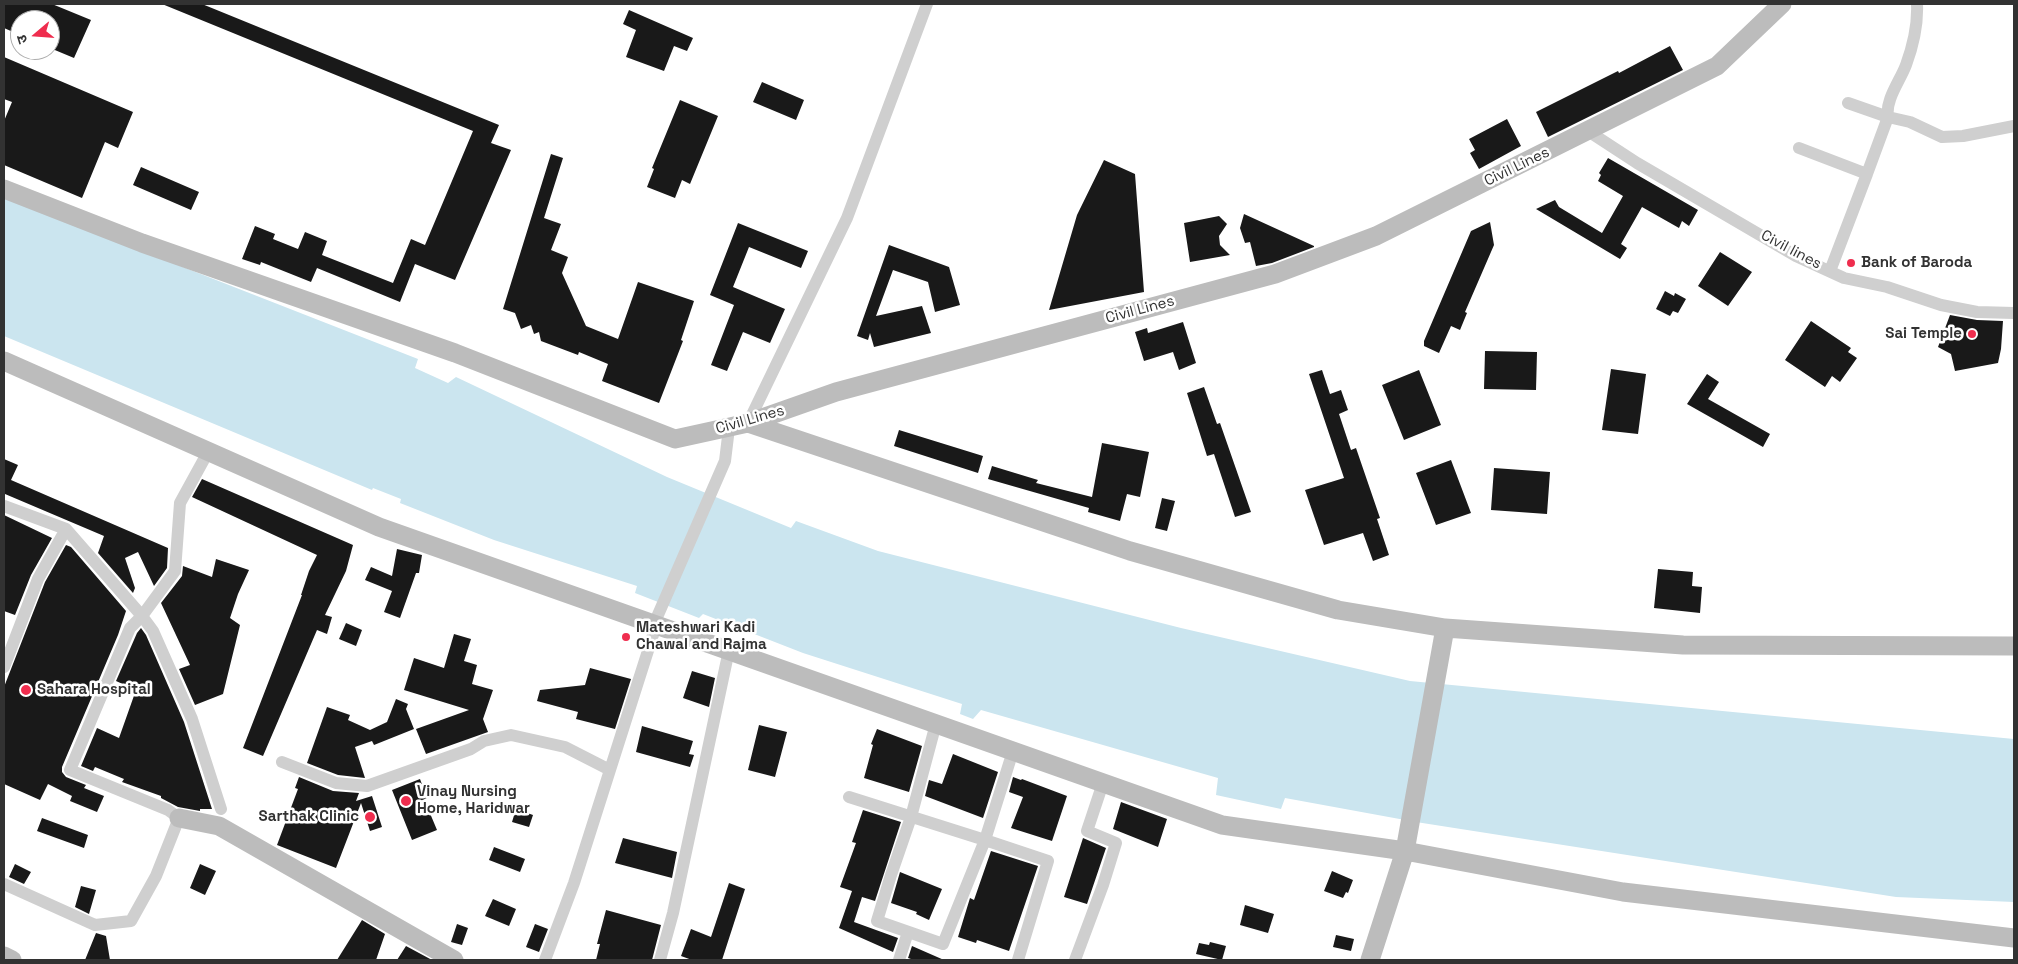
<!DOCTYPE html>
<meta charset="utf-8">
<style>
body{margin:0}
#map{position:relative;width:2018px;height:964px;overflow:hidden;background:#fff;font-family:"Space Grotesk","Noto Sans Devanagari",sans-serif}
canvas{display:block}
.frame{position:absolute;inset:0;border:5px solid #323232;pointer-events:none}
.north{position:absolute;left:10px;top:10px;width:50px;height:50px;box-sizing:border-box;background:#fff;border:1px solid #adadad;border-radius:50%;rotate:252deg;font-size:14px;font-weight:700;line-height:20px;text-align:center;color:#323232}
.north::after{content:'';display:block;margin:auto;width:18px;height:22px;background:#ef2d4e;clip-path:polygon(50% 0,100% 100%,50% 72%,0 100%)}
</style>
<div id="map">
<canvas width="2018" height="964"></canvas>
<div class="frame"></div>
<div class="north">उ</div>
</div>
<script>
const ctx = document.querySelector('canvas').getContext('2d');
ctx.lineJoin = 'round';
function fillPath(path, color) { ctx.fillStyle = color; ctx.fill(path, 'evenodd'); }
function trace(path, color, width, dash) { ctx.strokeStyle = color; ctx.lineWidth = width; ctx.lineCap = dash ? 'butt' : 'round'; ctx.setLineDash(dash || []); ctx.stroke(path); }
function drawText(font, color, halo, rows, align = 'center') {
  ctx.font = font + ' "Space Grotesk",sans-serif'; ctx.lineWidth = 5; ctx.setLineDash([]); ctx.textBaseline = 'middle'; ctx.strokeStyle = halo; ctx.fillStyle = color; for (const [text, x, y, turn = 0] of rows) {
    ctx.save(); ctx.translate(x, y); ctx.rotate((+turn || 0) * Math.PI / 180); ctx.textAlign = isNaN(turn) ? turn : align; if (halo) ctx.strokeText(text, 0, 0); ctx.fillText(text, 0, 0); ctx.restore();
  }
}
const water = new Path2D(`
 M 4,197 L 418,359 L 415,368 L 448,383 L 456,377 L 667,477 L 791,528 L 796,521 L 878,551 L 1181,628 L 1410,681 L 2014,739 L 2014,902 L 1896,897 L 1416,822 L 1285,798 L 1281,809 L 1216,795 L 1218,778 L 981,710 L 973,719 L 960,714 L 962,704 L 803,653 L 703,614 L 699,618 L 635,593 L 637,586 L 494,540 L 400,503 L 401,499 L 373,488 L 372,490 L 4,336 Z`);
const building = new Path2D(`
 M 4,4 L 52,4 L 91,20 L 74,58 L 50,48 L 50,20 L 20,20 L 20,35 L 4,28 Z
 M 162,4 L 202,4 L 499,125 L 491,143 L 511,150 L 455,280 L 415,264 L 400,302 L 317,268 L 311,282 L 261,262 L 260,265 L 242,259 L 255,226 L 275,234 L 273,239 L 298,249 L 305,232 L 327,241 L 322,255 L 393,283 L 411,239 L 425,245 L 473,131 Z
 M 629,10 L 693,38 L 687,51 L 674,46 L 664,71 L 626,57 L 636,30 L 623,24 Z
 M 1670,46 L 1683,70 L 1548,137 L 1536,112 L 1618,71 L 1619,73 Z
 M 4,57 L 133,112 L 118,148 L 105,142 L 82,198 L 4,165 L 4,121 L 12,102 L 4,99 Z
 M 762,82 L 804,100 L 796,120 L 753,102 Z
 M 680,100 L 718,116 L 690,184 L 682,180 L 675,198 L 647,187 L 654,169 L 652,168 Z
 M 1507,119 L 1521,146 L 1479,169 L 1470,153 L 1475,150 L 1469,139 Z
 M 551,154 L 563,158 L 544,218 L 561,224 L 551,250 L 568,257 L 562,273 L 586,326 L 618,339 L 638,282 L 694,301 L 681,340 L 683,341 L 659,403 L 602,381 L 608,364 L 579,352 L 578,355 L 541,341 L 539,332 L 534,334 L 531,325 L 521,329 L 515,313 L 503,309 Z
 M 1608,158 L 1698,210 L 1689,226 L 1682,221 L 1679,228 L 1642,207 L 1621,244 L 1627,248 L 1620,259 L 1536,209 L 1555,200 L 1559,207 L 1602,233 L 1623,196 L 1598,181 L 1601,175 L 1599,173 Z
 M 1104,160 L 1135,174 L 1144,292 L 1049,310 L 1077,215 Z
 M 141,167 L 199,192 L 191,210 L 133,185 Z
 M 1244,214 L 1314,246 L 1314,247 L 1272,263 L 1256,266 L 1250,242 L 1245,243 L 1240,228 Z
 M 1219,216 L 1227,224 L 1219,236 L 1220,245 L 1230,255 L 1190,262 L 1184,223 Z
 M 1490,222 L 1494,245 L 1465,312 L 1467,313 L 1460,330 L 1451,326 L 1439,353 L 1424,346 L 1424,341 L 1471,231 Z
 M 738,223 L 808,251 L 801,268 L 749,247 L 733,287 L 785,309 L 770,343 L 743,332 L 727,371 L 711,365 L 734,305 L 710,295 Z
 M 889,245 L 949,267 L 960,305 L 935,312 L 928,282 L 893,270 L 876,316 L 922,306 L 931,333 L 874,347 L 870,333 L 868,340 L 857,336 Z
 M 1720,252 L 1752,272 L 1728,306 L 1698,286 Z
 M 1665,291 L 1674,296 L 1675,293 L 1686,299 L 1678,313 L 1673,311 L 1670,316 L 1656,309 Z
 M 1950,315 L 1977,320 L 2003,321 L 2001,349 L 1998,363 L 1955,371 L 1951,354 L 1938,347 Z
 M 1811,321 L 1851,348 L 1848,352 L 1857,358 L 1840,382 L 1832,376 L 1825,387 L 1785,360 Z
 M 1183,322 L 1196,363 L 1179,370 L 1173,352 L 1144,361 L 1135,332 L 1147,328 L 1148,333 Z
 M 1485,351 L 1537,352 L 1536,390 L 1484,389 Z
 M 1611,369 L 1646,374 L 1638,434 L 1602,430 Z
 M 1322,370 L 1330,394 L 1341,390 L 1348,410 L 1339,414 L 1351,450 L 1356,448 L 1380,518 L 1377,519 L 1389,555 L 1373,561 L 1363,533 L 1324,545 L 1305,490 L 1344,478 L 1309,374 Z
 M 1419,370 L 1441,425 L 1404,440 L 1382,385 Z
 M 1707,374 L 1719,382 L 1708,399 L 1770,434 L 1763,447 L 1687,404 Z
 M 1204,387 L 1217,424 L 1220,423 L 1251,512 L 1235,517 L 1214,454 L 1207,456 L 1187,393 Z
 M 899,430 L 983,456 L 978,473 L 894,446 Z
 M 1102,443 L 1149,452 L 1140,497 L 1127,494 L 1120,521 L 1088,512 L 1089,508 L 988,479 L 992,466 L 1038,480 L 1036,483 L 1092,497 Z
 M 4,459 L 18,465 L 11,480 L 168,548 L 167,568 L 154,586 L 138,552 L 125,558 L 135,588 L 133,593 L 98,553 L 104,536 L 5,494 L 4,498 Z
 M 1451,460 L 1471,513 L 1436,525 L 1416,473 Z
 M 1494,468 L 1550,472 L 1547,514 L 1491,510 Z
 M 202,479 L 353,545 L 346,571 L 325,615 L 332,617 L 327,634 L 317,630 L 263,756 L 243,748 L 302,595 L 301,595 L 309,571 L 317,555 L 192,497 Z
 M 1162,498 L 1175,501 L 1167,531 L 1155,528 Z
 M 4,515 L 52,538 L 31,575 L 15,615 L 4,611 Z
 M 66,545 L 71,547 L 126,611 L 118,635 L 62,767 L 62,772 L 66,777 L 86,785 L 84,788 L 104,796 L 97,812 L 70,801 L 72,796 L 48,784 L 40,800 L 4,784 L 4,687 L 45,582 Z
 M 397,549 L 422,555 L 419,573 L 416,573 L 400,618 L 384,612 L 392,591 L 365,580 L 371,567 L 392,576 Z
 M 216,559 L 249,570 L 238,594 L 230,618 L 240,625 L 223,694 L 195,705 L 179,669 L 190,665 L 161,603 L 182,576 L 183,566 L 212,577 Z
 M 1658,569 L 1693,572 L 1692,586 L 1702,587 L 1700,613 L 1654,608 Z
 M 346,623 L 362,630 L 356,646 L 339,639 Z
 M 141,628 L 146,635 L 184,722 L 212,809 L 200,809 L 200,811 L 178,807 L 161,798 L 161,796 L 122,782 L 124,779 L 95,767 L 93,771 L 81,766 L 97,728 L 119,738 L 136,690 L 116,681 L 137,633 Z
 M 454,634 L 471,639 L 464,661 L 477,665 L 472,684 L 493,690 L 483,719 L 488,732 L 426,754 L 416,729 L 469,710 L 404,690 L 414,658 L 444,668 Z
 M 590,668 L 631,679 L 615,729 L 576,719 L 578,712 L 537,701 L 540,690 L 585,685 Z
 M 692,671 L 715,678 L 709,707 L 683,698 Z
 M 396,699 L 408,704 L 406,709 L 414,729 L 374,745 L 372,741 L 355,747 L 365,778 L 338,775 L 307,763 L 327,707 L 350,715 L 348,720 L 370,730 L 387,722 Z
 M 759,725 L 787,732 L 775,777 L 748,770 Z
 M 642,726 L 693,741 L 689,754 L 694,755 L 690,767 L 636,752 Z
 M 877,729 L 922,746 L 909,792 L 864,778 L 873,745 L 871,744 Z
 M 953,754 L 998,772 L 983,818 L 925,796 L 929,780 L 942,784 Z
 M 299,777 L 333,791 L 359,793 L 356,801 L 372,796 L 382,827 L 370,831 L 361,803 L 336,868 L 277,845 L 298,789 L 295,788 Z
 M 1013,777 L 1021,780 L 1022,779 L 1067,796 L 1052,841 L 1011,828 L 1023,797 L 1009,792 Z
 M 420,779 L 427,798 L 424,799 L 437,830 L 412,840 L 392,790 Z
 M 1121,802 L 1167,819 L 1158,847 L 1113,829 Z
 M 516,809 L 533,815 L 529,827 L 512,822 Z
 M 863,810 L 901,822 L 875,901 L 862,897 L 854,922 L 898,938 L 893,952 L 839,928 L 852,891 L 840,887 L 856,843 L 852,842 Z
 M 42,818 L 88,835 L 84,848 L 37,831 Z
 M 623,838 L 677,852 L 672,878 L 615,863 Z
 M 1083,838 L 1106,848 L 1087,904 L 1064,897 Z
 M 494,847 L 525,859 L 520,872 L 489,860 Z
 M 991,851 L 1038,866 L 1009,951 L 977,940 L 976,943 L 958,937 L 970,898 L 974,900 Z
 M 15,864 L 31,872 L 24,884 L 9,877 Z
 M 200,864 L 216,871 L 205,895 L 190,888 Z
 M 1332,871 L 1353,880 L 1348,893 L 1346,892 L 1343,898 L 1324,891 Z
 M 900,872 L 942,889 L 929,920 L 916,914 L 917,912 L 891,903 Z
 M 729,883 L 745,889 L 722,960 L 692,960 L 681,956 L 691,929 L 711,937 Z
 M 81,886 L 96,890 L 89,914 L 75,907 Z
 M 493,899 L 516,909 L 509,926 L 485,916 Z
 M 1245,905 L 1274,914 L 1268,933 L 1240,925 Z
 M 606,910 L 661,925 L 652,960 L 596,960 L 600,944 L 597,944 Z
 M 362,920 L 385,934 L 376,960 L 337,960 Z
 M 457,924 L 468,928 L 462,945 L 451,942 Z
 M 535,924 L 548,929 L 539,952 L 526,947 Z
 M 96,933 L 106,936 L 110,960 L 85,960 Z
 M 1336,935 L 1354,939 L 1351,951 L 1333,947 Z
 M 1210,942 L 1226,946 L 1222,960 L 1196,954 L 1199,943 L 1209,945 Z
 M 406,946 L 432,960 L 397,960 Z
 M 912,946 L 944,960 L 914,960 L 908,958 Z`);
const street = new Path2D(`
 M 1917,4 C 1918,25 1913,46 1906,65 C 1900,81 1885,100 1888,117 L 1910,122 L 1942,137 L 1963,136 L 2014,126
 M 1848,103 L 1888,117 L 1867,174
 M 1588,131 L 1637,163 L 1796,256 L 1844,278 L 1887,287 L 1941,305 L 1977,312 L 2014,313
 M 1799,148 L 1867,174 L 1830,271
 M 748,423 L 847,218 L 927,4
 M 4,506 L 66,529 L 142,616 L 153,631 L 192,719 L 221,809
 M 4,667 L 38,579 L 66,529
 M 1013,751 L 985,840 L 1048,861 L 1018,960
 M 282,762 L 336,783 L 367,786 L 471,749 L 484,741 L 511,735 L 565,747 L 610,770
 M 849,797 L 985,840 L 943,944 L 877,921 L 891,875 L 911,817 L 934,731
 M 4,884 L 95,925 L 131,921 L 156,876 L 179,818 L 168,810 L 70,770 L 130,628 L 142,616 L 175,571 L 180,503 L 208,452
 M 545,960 L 574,883 L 653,635 L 654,624 L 725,461 L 729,428
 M 660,960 L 673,913 L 729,650
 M 899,960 L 908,932
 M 1075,960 L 1103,885 L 1116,843 L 1087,831 L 1103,783`);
const secondary = new Path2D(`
 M 4,189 L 142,243 L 455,353 L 675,439 L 748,423 L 836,392 L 1275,274 L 1376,236 L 1717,66 L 1782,4
 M 4,361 L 379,527 L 1222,825 L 1405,851 L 1623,892 L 2014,938
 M 748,423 L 1130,551 L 1338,610 L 1445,628 L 1683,645 L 2014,646
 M 179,818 L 219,826 L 454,960
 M 4,956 L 12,960
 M 1370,960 L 1405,851 L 1445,628`);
const markers = [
 [1851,263,5,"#ef2d4e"],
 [1972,334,5,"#ef2d4e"],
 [626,637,5,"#ef2d4e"],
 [26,690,6,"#ef2d4e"],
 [406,801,6,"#ef2d4e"],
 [370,817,6,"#ef2d4e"]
];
const streetNames = [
 ["Civil Lines",1517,167,-26],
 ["Civil lines",1791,250,28],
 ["Civil Lines",1140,310,-15],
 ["Civil Lines",750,420,-16]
];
const poiNames = [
 ["Bank of Baroda",1861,263],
 ["Sai Temple",1962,334,"right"],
 ["Mateshwari Kadi",636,628],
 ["Chawal and Rajma",636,645],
 ["Sahara Hospital",37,690],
 ["Vinay Nursing",417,792],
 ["Home, Haridwar",417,809],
 ["Sarthak Clinic",359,817,"right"]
];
fillPath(water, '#cbe5ef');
fillPath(building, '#191919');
trace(street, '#cfcfcf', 12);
trace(secondary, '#bcbcbc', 19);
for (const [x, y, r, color] of markers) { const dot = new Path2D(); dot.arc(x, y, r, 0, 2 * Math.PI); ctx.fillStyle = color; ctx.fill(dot); trace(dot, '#fff', 2); }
drawText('15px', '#323232', '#fff', streetNames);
drawText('bold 15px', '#323232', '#fff', poiNames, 'left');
</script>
